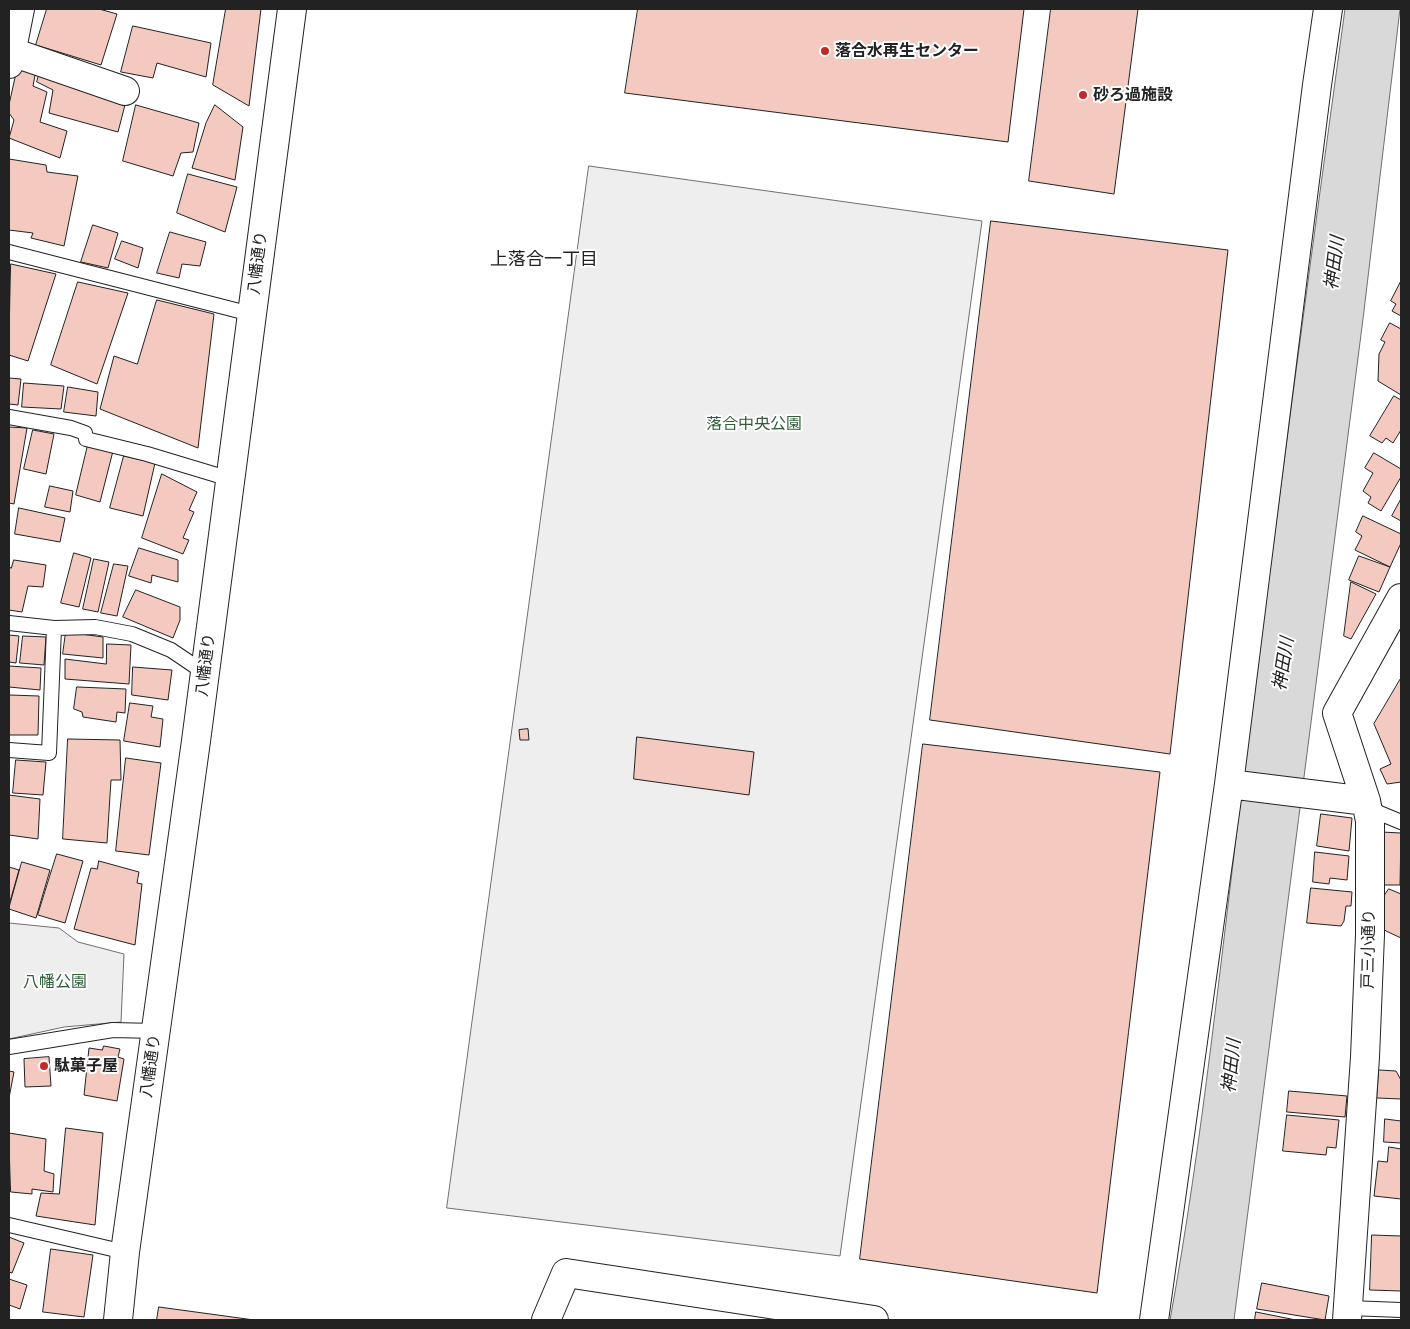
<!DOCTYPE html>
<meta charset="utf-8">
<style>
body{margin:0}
#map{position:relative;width:1410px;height:1329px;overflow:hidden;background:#fff;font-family:"Open Sans",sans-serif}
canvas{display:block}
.frame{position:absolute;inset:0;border:10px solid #222;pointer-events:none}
</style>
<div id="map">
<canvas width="1410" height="1329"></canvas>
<div class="frame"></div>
</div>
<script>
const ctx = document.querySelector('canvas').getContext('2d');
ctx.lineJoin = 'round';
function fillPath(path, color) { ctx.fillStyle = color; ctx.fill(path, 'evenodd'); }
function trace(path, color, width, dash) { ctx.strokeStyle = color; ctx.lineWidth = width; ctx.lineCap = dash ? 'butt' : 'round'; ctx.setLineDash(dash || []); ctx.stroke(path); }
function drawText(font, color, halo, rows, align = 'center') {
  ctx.font = font + ' "Open Sans","Noto Sans JP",sans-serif'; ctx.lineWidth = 4; ctx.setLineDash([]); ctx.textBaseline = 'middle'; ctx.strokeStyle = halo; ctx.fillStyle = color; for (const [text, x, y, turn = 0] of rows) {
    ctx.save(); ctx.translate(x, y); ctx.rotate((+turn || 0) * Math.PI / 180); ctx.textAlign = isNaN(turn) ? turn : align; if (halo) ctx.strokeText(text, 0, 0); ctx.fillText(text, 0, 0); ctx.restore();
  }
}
const green = new Path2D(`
 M 589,166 L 982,221 L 840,1256 L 447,1208 Z
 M 9,923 L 59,928 L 78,942 L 124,954 L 121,1022 L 64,1027 L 9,1039 Z`);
const water = new Path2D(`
 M 1345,9 L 1400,9 L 1363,319 L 1234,1320 L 1170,1320 C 1203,1139 1221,956 1244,773 C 1276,518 1310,263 1345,9 Z`);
const building = new Path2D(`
 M 47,9 L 99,9 L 117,14 L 101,65 L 36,45 Z
 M 226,9 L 261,9 L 249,106 L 213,85 Z
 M 638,9 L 1024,9 L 1008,142 L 625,93 Z
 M 1051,9 L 1138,9 L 1114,194 L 1029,181 Z
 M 133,26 L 211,43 L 206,77 L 157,63 L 153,78 L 121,72 Z
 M 18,66 L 36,70 L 33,86 L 47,92 L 40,122 L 67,131 L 60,158 L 9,138 L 14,120 L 9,113 L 9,105 Z
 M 40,71 L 126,101 L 118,132 L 49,113 L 53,90 L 37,82 Z
 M 136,105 L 199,123 L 193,152 L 181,153 L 173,176 L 123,161 Z
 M 215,105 L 243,127 L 235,180 L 192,168 L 206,123 Z
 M 9,159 L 46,165 L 47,172 L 78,176 L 64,246 L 31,238 L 33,233 L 9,230 Z
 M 188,174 L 237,187 L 225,232 L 177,213 Z
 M 991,221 L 1228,250 L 1170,754 L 930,720 Z
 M 93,225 L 118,233 L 108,268 L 81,262 Z
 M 170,232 L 206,242 L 200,266 L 182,264 L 179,278 L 157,273 Z
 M 122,241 L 143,248 L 138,268 L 115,259 Z
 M 11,264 L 56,274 L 28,361 L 9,355 Z
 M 1401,281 L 1401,316 L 1392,311 L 1396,304 L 1391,301 Z
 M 78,282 L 128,293 L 97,384 L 51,365 Z
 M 157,300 L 214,314 L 198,448 L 100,409 L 114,356 L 137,364 Z
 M 1390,323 L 1401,329 L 1401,395 L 1378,381 L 1379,354 L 1385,342 L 1381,340 Z
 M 9,378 L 21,379 L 18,405 L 9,404 Z
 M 24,383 L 64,386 L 61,409 L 22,407 Z
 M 68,387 L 98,392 L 96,416 L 64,412 Z
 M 1394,396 L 1401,400 L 1401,430 L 1393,443 L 1386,438 L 1382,443 L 1370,436 Z
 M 9,427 L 27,428 L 14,504 L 9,503 Z
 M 33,430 L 54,434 L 46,474 L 24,469 Z
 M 88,445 L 113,451 L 100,502 L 76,495 Z
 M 1374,453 L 1401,469 L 1401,477 L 1381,511 L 1368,503 L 1371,497 L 1363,491 L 1373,473 L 1365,468 Z
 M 124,456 L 155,463 L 143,516 L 110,508 Z
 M 162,474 L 197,492 L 189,510 L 194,512 L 183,538 L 189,540 L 183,554 L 142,538 Z
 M 50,486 L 73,491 L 70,512 L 45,507 Z
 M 1401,499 L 1401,521 L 1392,516 Z
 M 19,508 L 65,518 L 60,542 L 15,534 Z
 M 1363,516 L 1401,534 L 1401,543 L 1390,567 L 1355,550 L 1362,536 L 1356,532 Z
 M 139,548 L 178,560 L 178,582 L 152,575 L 151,583 L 129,576 Z
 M 74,553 L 91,558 L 79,607 L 61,603 Z
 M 1359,556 L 1390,567 L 1379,592 L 1349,580 Z
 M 94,559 L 109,562 L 98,612 L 83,609 Z
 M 14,560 L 46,565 L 43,587 L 28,586 L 22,612 L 9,610 L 9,567 L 11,568 Z
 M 114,564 L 128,566 L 117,616 L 101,613 Z
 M 1351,582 L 1376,594 L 1351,639 L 1344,636 Z
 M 136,590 L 180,607 L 180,620 L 173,638 L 123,617 Z
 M 66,632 L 103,637 L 103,658 L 63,654 Z
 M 9,635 L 19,636 L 16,663 L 9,662 Z
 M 23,636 L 46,637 L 44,665 L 20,663 Z
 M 107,644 L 131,645 L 129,684 L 65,679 L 65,659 L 106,664 Z
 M 9,666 L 41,668 L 40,690 L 9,687 Z
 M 133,667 L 172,670 L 168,700 L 132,695 Z
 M 1401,678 L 1401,782 L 1387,784 L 1380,769 L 1391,764 L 1374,724 Z
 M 77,687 L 126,689 L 125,713 L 117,712 L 116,722 L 83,717 L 82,712 L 74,709 Z
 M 9,695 L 39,696 L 38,735 L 9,735 Z
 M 130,703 L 153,706 L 151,717 L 163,719 L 160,747 L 124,741 Z
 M 528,729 L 529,740 L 520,740 L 519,730 Z
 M 637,737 L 754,752 L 749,795 L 634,779 Z
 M 68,739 L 120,740 L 121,780 L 111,780 L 107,843 L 63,839 Z
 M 923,744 L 1160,772 L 1097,1293 L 860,1259 Z
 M 126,758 L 161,763 L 149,855 L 116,851 Z
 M 16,760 L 46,762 L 43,795 L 13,793 Z
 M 9,795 L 40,799 L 38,839 L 9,835 Z
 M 1321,814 L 1352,818 L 1349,851 L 1317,846 Z
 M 1381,832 L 1401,833 L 1400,885 L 1380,885 Z
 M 1315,852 L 1349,856 L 1347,880 L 1330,878 L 1329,884 L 1313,882 Z
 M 57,854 L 83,861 L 65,923 L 38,915 Z
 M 99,861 L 139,872 L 137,883 L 142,884 L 135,945 L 74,929 L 91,868 L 97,869 Z
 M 22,862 L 50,870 L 36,918 L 9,909 Z
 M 9,867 L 19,870 L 9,905 Z
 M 1311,888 L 1352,892 L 1351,906 L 1346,906 L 1344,921 L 1341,926 L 1307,923 Z
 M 1389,889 L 1401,894 L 1401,938 L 1386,931 L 1383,928 L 1384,896 Z
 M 104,1046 L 120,1049 L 118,1057 L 124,1059 L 117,1101 L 84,1095 L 89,1048 L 102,1050 Z
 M 49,1057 L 51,1086 L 25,1087 L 24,1059 Z
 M 1379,1070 L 1396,1071 L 1401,1080 L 1401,1099 L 1377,1098 Z
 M 9,1071 L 14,1072 L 9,1098 Z
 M 1289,1091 L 1347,1096 L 1345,1117 L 1287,1112 Z
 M 1287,1115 L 1339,1120 L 1336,1148 L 1327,1147 L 1326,1155 L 1283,1151 Z
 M 1385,1119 L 1401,1121 L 1401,1143 L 1384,1142 Z
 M 66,1128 L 103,1133 L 95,1225 L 36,1216 L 41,1193 L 59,1194 Z
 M 9,1133 L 46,1139 L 44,1171 L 54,1174 L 53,1192 L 32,1189 L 32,1194 L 11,1192 Z
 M 1389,1147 L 1401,1149 L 1401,1199 L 1374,1196 L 1378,1161 L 1387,1162 Z
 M 1372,1235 L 1401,1236 L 1401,1291 L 1370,1290 Z
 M 9,1237 L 24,1243 L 12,1273 L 9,1272 Z
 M 51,1249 L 93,1255 L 84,1317 L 43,1312 Z
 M 9,1279 L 27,1285 L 20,1309 L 9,1305 Z
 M 1262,1283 L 1329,1296 L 1325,1320 L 1257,1309 Z
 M 159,1307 L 254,1320 L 157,1320 Z
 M 1256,1312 L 1296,1320 L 1255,1320 Z`);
const lane = new Path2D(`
 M 9,252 L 251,314
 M 9,417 L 71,428 L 85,433 L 86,439 L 147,454 L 230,479
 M 9,623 L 54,628 L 95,627 L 132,634 L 171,650 L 205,673
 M 9,750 L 49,753 L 54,628
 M 1368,811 L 1377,812 L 1401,822
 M 9,1047 L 113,1030 L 156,1031
 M 9,1225 L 125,1252
 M 1349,1308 L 1401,1310`);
const street = new Path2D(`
 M 12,52 L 125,91
 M 9,64 L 20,9
 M 1229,784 L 1366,801
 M 546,1320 L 566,1273 L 874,1320
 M 1154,1320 L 1229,784 L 1317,85 L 1328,9
 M 1347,1320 L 1365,1057 L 1370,935 L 1370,821 L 1366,801 L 1337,713 L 1401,598`);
const secondary = new Path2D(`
 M 118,1320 L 125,1252 L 196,741 L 292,9`);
const markers = [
 [825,51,5,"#c62828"],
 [1083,95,5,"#c62828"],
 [44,1066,5,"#c62828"]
];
const poiNames = [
 ["落合水再生センター",835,51],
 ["砂ろ過施設",1093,95],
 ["駄菓子屋",54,1066]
];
const streetNames = [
 ["八幡通り",258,263,-83],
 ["八幡通り",206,665,-83],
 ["戸三小通り",1369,949,-89],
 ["八幡通り",151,1066,-82]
];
const parkNames = [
 ["落合中央公園",754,424],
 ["八幡公園",55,982]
];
const neighbourhoodNames = [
 ["上落合一丁目",544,260]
];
const waterNames = [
 ["神田川",1335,263,-83],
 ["神田川",1284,664,-81],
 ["神田川",1232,1066,-84]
];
fillPath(green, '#eee');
trace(green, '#6f6f6f', 1);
fillPath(water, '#d9d9d9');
trace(water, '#6f6f6f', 1);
fillPath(building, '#f3c9c0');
trace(building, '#222', 1);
trace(lane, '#222', 16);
trace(street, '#222', 30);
trace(secondary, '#222', 30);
trace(lane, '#fff', 14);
trace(street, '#fff', 28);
trace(secondary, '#fff', 28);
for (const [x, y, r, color] of markers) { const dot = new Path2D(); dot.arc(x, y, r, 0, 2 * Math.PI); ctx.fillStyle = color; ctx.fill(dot); trace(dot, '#fff', 2); }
drawText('bold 16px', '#222', '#fff', poiNames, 'left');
drawText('16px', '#222', '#fff', streetNames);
drawText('16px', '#2f5e38', '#fff', parkNames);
drawText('18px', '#222', '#fff', neighbourhoodNames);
drawText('italic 18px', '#222', '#fff', waterNames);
</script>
